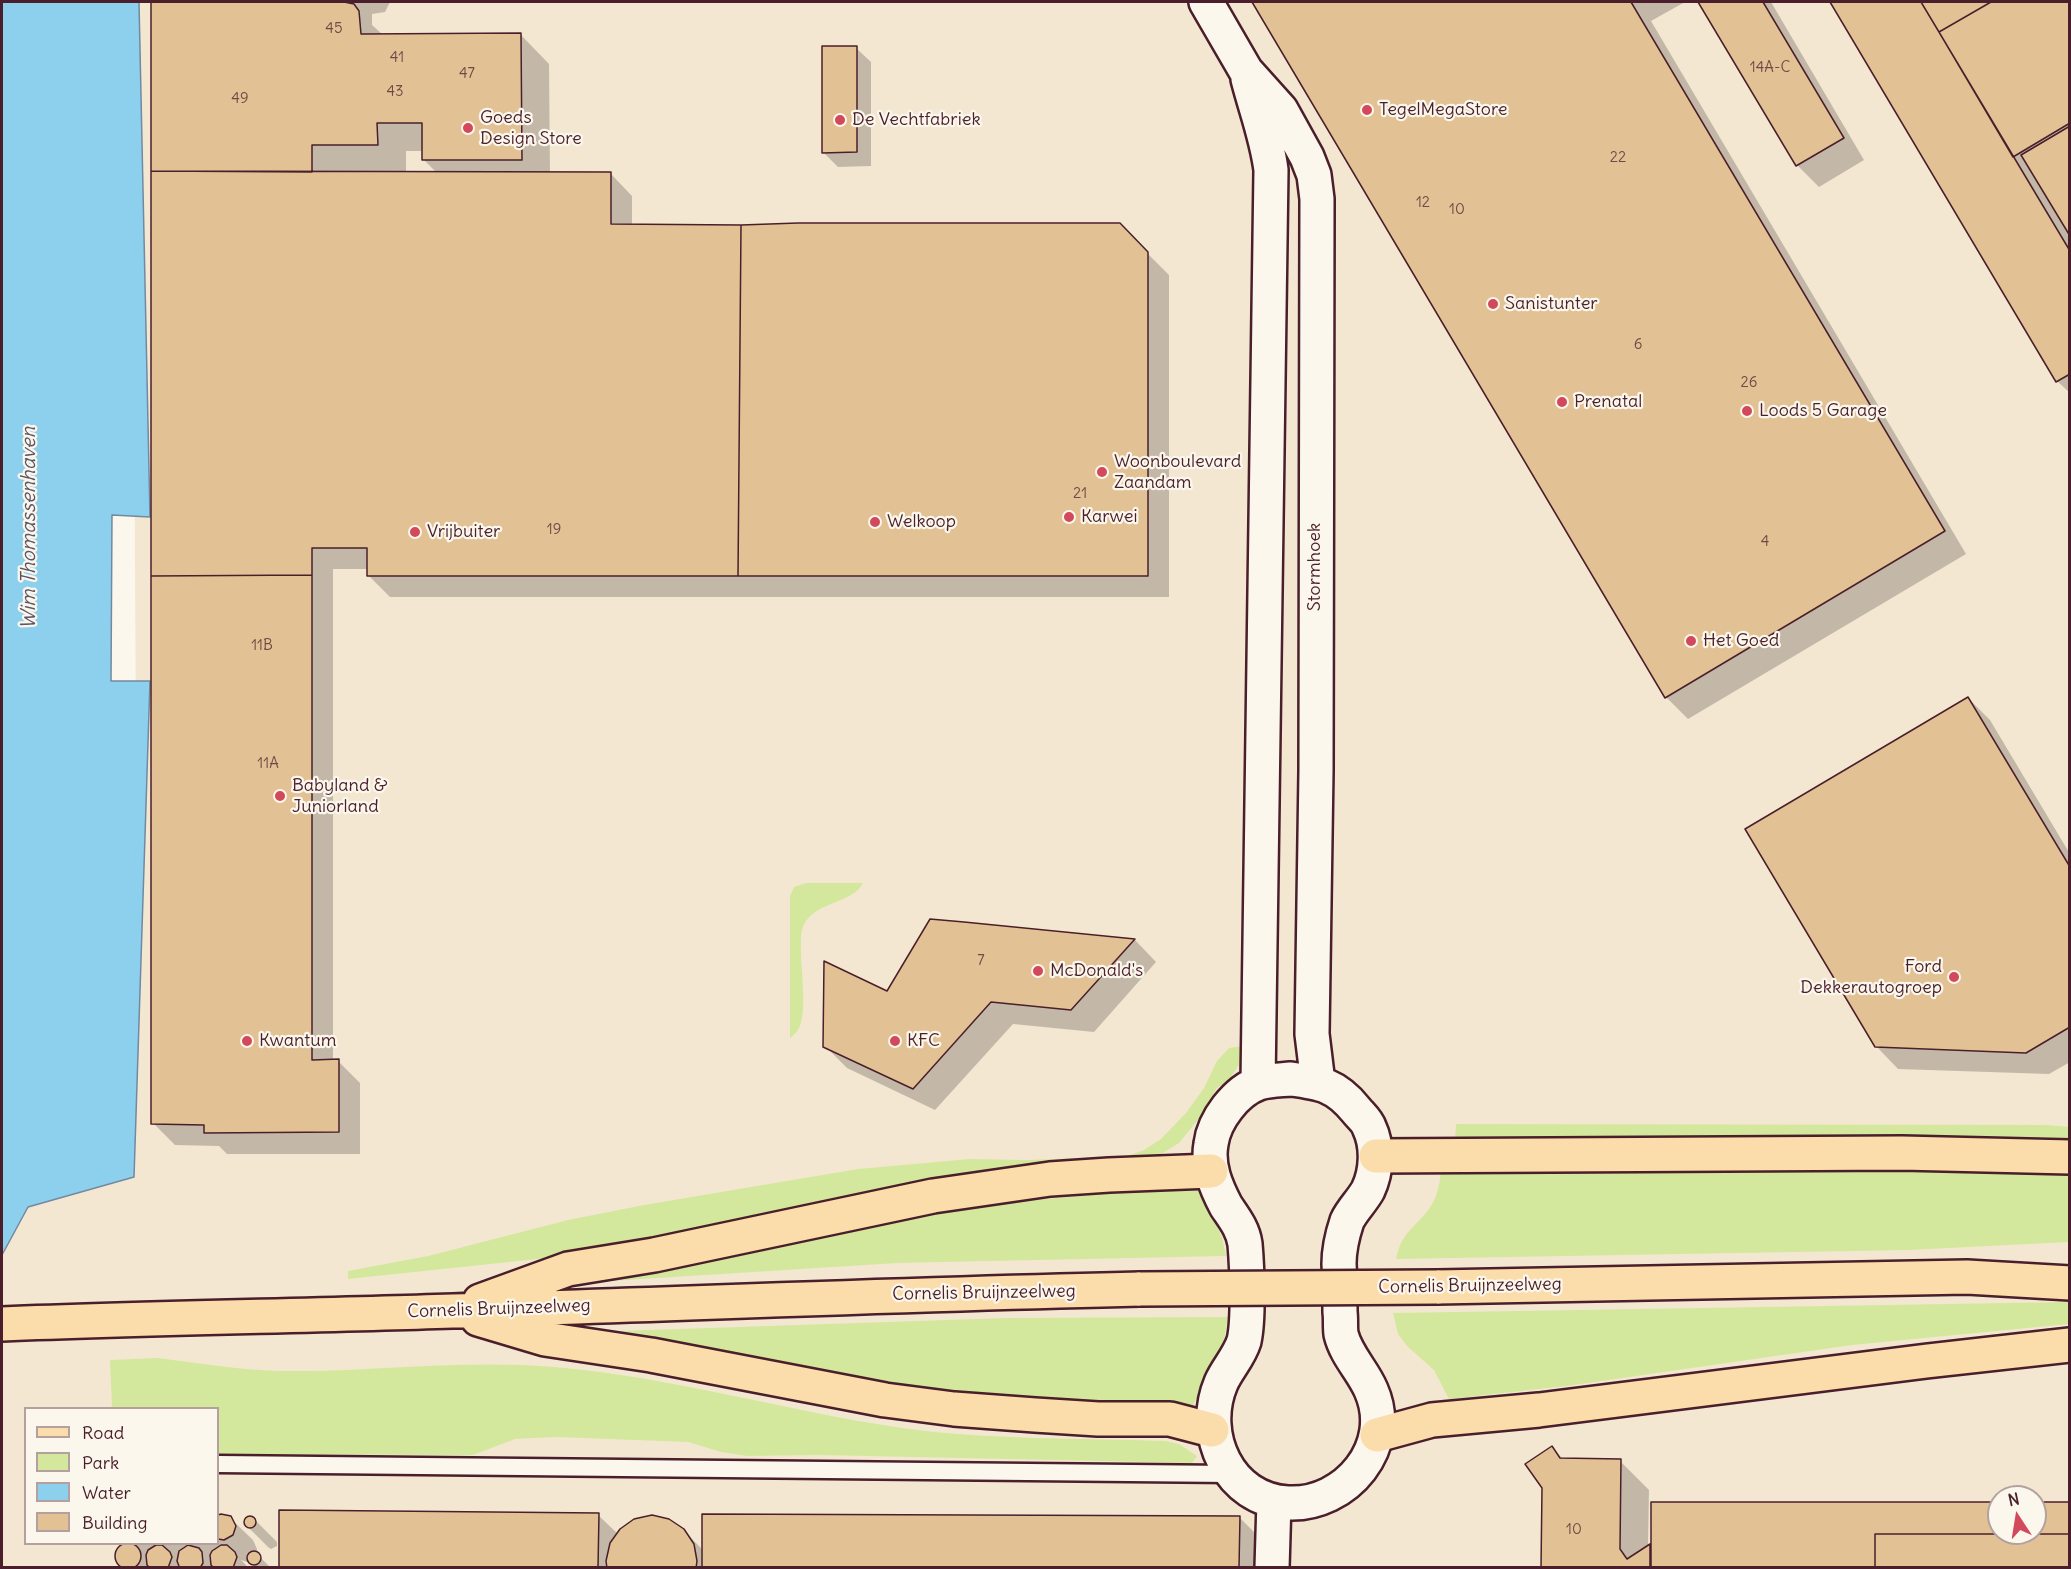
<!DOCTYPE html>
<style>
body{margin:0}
#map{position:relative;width:2071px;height:1569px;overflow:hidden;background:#fbf7ec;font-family:Delius,sans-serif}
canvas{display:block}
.frame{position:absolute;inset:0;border:3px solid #4a1f2b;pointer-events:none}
.legend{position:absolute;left:24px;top:1407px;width:195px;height:138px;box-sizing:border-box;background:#fbf7ec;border:2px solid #b4a19f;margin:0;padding:8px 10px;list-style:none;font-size:18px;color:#4a1f2b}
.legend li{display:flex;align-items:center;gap:12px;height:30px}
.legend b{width:30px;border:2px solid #b4a19f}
.north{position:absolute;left:1987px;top:1485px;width:60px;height:60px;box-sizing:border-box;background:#fbf7ec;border:2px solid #b4a19f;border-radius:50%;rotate:348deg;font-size:16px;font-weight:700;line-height:24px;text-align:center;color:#4a1f2b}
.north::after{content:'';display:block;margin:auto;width:21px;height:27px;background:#d1495b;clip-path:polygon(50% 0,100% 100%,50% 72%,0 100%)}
</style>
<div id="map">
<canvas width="2071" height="1569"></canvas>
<div class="frame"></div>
<ul class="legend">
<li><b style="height:8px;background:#fbddab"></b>Road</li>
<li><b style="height:16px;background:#d4e89d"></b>Park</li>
<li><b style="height:16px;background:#8cd0ee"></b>Water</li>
<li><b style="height:16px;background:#e2c295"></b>Building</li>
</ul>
<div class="north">N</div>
</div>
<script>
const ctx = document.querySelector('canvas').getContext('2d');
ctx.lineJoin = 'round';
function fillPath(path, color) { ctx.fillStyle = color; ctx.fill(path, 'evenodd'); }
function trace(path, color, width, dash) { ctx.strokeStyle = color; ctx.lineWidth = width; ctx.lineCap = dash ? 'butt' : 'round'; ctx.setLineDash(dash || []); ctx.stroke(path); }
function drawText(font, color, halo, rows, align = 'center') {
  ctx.font = font + ' Delius,sans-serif'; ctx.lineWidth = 4.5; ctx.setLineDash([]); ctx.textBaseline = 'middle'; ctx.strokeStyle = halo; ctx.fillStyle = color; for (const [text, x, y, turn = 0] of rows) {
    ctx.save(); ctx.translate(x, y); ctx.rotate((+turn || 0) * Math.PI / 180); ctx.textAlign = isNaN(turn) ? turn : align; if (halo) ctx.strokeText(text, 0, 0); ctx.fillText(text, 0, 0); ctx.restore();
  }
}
const built = new Path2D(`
 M 132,2 L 2069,2 L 2069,1567 L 2,1568 L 2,1244 L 137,942 ZM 26,1408 L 218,1408 L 218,1544 L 26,1544 ZM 1999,1497 L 2035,1497 L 2035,1533 L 1999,1533 Z`);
const green = new Path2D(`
 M 806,883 L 863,883 C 854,902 819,902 806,921 C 801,928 801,936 801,944 C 800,966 808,1009 799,1028 C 797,1032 794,1035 790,1038 L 790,896 L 794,887 Z
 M 1244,1046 L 1241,1062 L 1230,1078 L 1217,1088 L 1201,1116 L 1179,1143 L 1163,1153 L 1141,1159 L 557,1257 L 348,1279 L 348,1271 L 428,1256 L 568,1220 L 644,1205 L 858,1169 L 970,1159 L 1028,1160 L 1127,1156 L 1144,1150 L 1161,1139 L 1186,1113 L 1204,1088 L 1217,1061 L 1229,1048 Z
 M 1456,1124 L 2047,1125 L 2070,1127 L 2069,1145 L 1455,1142 Z
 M 1441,1168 L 2069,1169 L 2069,1242 L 1910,1250 L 1396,1259 C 1402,1231 1414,1229 1429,1209 C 1438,1196 1440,1183 1441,1168 Z
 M 1167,1188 L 1198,1189 L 1222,1237 L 1226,1256 L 898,1263 L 562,1284 L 968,1206 Z
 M 2069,1302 L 2069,1324 L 1852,1345 L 1567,1386 L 1449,1399 L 1434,1370 L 1407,1346 L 1398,1334 L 1393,1313 Z
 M 1228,1317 L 1223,1346 L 1204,1377 L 1193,1407 L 1160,1408 L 966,1400 L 559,1333 L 1006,1318 Z
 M 158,1358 C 198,1363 239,1370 280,1371 C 372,1372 463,1359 555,1367 C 672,1377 786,1411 902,1428 C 989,1440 1078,1438 1166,1441 L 1179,1444 L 1197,1456 L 1192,1463 L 819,1455 L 747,1456 L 721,1452 L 688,1442 L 556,1437 L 515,1439 L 473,1455 L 218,1454 L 218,1408 L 112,1408 L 110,1360 Z`);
const water = new Path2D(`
 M 2,2 L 139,2 L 150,517 L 112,515 L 111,681 L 150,681 L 134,1177 L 28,1207 L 2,1255 Z`);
const shadow = new Path2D(`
 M 152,2 L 390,2 L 385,12 L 372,14 L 372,25 L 383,35 L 521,35 L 549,64 L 550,174 L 611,174 L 632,196 L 632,226 L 1119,225 L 1169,275 L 1169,597 L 390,597 L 368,575 L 368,569 L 333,569 L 333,1061 L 338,1061 L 360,1083 L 360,1154 L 227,1154 L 219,1146 L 175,1145 L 153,1123 ZM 406,151 L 423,151 L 423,159 L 437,173 L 406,173 Z
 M 1254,2 L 1685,2 L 1651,21 L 1966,554 L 1688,719 L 1666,697 Z
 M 1700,2 L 1771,2 L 1864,160 L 1819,187 L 1797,165 Z
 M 1832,2 L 2070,2 L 2070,393 L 2057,381 Z
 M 856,48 L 871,62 L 871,166 L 838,167 L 823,152 Z
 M 1968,698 L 1990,720 L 2070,854 L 2070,1062 L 2049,1074 L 1898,1069 L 1876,1046 Z
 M 931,921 L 1135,940 L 1156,962 L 1094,1032 L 1013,1024 L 935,1110 L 847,1068 L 825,1046 L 888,993 Z
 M 1552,1448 L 1564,1460 L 1620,1461 L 1649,1490 L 1648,1547 L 1652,1549 L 1999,1503 L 1999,1533 L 2035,1533 L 2035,1503 L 2070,1568 L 1542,1568 Z
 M 221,1515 L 230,1518 L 253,1540 L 257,1549 L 256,1553 L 271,1568 L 257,1568 L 249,1560 L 247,1562 L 241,1560 L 249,1568 L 122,1568 L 116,1559 L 118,1551 L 126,1546 L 132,1547 L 129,1544 L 218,1544 L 218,1518 Z
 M 598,1515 L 618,1534 L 683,1530 L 704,1551 L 1239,1517 L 1261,1539 L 1261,1568 L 280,1568 Z
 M 247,1517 L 251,1517 L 255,1520 L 277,1542 L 277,1546 L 271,1549 L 268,1547 L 245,1524 Z`);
const building = new Path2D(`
 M 151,2 L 344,2 L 354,4 L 359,11 L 361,34 L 521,33 L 522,160 L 422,160 L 422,123 L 377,123 L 378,145 L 312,145 L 312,172 L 151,171 Z
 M 1252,2 L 1631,2 L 1945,531 L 1665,698 Z
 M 1698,2 L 1763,2 L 1844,138 L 1796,166 Z
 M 1830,2 L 1921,2 L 2070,251 L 2070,374 L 2056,382 Z
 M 1921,2 L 1991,2 L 1939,32 Z
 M 1991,2 L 2070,2 L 2070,123 L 2013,157 L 1939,32 Z
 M 822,46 L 857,46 L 857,152 L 822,153 Z
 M 2070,126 L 2070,236 L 2021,155 Z
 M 151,171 L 611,172 L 611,224 L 741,225 L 738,576 L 367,576 L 367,548 L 312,548 L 312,575 L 151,576 Z
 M 798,223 L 1120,223 L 1148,252 L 1148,576 L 738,576 L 741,225 Z
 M 312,575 L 312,1060 L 339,1059 L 339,1132 L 204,1133 L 204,1125 L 151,1124 L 151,576 Z
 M 1968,697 L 2070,867 L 2070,1027 L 2026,1053 L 1875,1047 L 1745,829 Z
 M 930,919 L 964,922 L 1135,939 L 1071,1010 L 991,1002 L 913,1089 L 823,1047 L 824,961 L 887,991 Z
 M 1552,1446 L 1560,1458 L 1621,1459 L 1620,1549 L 1627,1559 L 1650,1544 L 1650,1568 L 1541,1568 L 1542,1488 L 1525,1464 Z
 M 1651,1502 L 1999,1502 L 1999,1533 L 2035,1533 L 2035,1502 L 2070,1502 L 2070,1534 L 1875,1534 L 1875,1568 L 1651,1568 Z
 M 279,1510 L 599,1513 L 598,1568 L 279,1568 Z
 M 221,1514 L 231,1516 L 236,1526 L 233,1535 L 224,1540 L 218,1539 L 218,1515 Z
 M 702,1514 L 1240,1516 L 1239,1568 L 702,1568 Z
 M 652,1515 L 669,1519 L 684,1529 L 694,1544 L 697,1561 L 696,1568 L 607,1568 L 606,1561 L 610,1543 L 620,1529 L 634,1519 Z
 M244 1522a6 6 0 1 1 12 0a6 6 0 1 1-12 0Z
 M 1875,1534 L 2070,1534 L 2070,1568 L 1875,1568 Z
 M115 1556a13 13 0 1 1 26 0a13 13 0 1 1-26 0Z
 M 156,1545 L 162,1545 L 170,1552 L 172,1557 L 168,1568 L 150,1568 L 147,1565 L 146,1555 L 148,1550 Z
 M 188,1545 L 199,1548 L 202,1552 L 203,1563 L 200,1568 L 180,1568 L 179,1566 L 177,1561 L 179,1551 Z
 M 221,1545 L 227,1545 L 235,1552 L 237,1557 L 233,1568 L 214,1568 L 211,1565 L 210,1555 L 212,1551 Z
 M247 1558a7 7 0 1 1 14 0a7 7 0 1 1-14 0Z`);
const lane = new Path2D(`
 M 218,1464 L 1231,1474`);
const street = new Path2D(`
 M 1206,2 L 1246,71 L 1281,110 L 1307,157 L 1314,175 L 1317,199 L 1316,771 L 1312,1034 L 1318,1083
 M 1248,79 C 1256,110 1267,138 1271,170 L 1258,1083
 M 1291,1079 C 1321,1083 1336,1085 1356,1110 C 1360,1115 1367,1121 1369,1127 C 1378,1146 1377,1171 1368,1190 C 1362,1201 1352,1210 1347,1221 C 1343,1233 1339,1251 1339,1264 C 1340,1280 1340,1296 1340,1312 C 1341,1319 1340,1327 1341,1334 C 1346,1355 1363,1371 1371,1390 C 1396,1446 1346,1506 1288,1503 C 1229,1500 1199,1435 1221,1383 C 1227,1369 1239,1357 1244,1341 C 1249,1319 1247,1267 1245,1244 C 1243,1229 1234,1218 1226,1206 C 1216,1187 1207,1166 1211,1144 C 1214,1120 1236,1091 1259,1083 C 1269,1080 1281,1080 1291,1079 Z
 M 1272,1568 L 1274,1501`);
const primary = new Path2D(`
 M 1376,1156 L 1902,1153 L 2070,1157
 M 1437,1287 L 1967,1277 L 2070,1283
 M 480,1301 L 568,1269 L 654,1255 L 933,1196 L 1050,1179 L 1109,1175 L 1211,1171
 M 478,1319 L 545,1339 L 651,1355 L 885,1400 L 954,1409 L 1035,1415 L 1098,1419 L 1170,1419 L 1212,1430
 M 2,1324 C 152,1318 303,1316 453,1311 C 682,1304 911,1294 1140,1289
 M 1377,1435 L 1432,1420 L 1539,1410 L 1927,1361 L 2070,1345`);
const primaryBridge = new Path2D(`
 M 1140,1289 L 1437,1287`);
const markers = [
 [1367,110,6,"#d1495b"],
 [840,120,6,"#d1495b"],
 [468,128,6,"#d1495b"],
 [1493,304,6,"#d1495b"],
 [1562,402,6,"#d1495b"],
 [1747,411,6,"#d1495b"],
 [1102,472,6,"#d1495b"],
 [1069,517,6,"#d1495b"],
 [875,522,6,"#d1495b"],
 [415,532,6,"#d1495b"],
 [1691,641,6,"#d1495b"],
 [280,796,6,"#d1495b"],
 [1038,971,6,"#d1495b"],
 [1954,977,6,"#d1495b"],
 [247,1041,6,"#d1495b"],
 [895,1041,6,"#d1495b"]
];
const numberNames = [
 ["45",334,29],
 ["41",397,58],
 ["14A-C",1770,68],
 ["47",467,74],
 ["43",395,92],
 ["49",240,99],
 ["22",1618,158],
 ["12",1423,203],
 ["10",1457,210],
 ["6",1638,345],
 ["26",1749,383],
 ["21",1080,494],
 ["19",554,530],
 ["4",1765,542],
 ["11B",262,646],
 ["11A",268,764],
 ["7",981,961],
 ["10",1574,1530]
];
const poiNames = [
 ["TegelMegaStore",1379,110],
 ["Goeds",480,118],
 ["Design Store",480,139],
 ["De Vechtfabriek",852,120],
 ["Sanistunter",1505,304],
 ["Prenatal",1574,402],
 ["Loods 5 Garage",1759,411],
 ["Woonboulevard",1114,462],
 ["Zaandam",1114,483],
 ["Karwei",1081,517],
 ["Welkoop",887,522],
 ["Vrijbuiter",427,532],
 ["Het Goed",1703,641],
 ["Babyland &",292,786],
 ["Juniorland",292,807],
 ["Ford",1942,967,"right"],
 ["Dekkerautogroep",1942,988,"right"],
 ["McDonald's",1050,971],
 ["Kwantum",259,1041],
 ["KFC",907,1041]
];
const streetNames = [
 ["Stormhoek",1315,567,-90],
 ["Cornelis Bruijnzeelweg",1470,1286,-1],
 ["Cornelis Bruijnzeelweg",984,1293,-1],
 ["Cornelis Bruijnzeelweg",499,1309,-2]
];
const waterNames = [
 ["Wim Thomassenhaven",29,528,-90]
];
fillPath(built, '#f4e7d2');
fillPath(green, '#d4e89d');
fillPath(water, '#8cd0ee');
trace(water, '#7289a0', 1.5);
fillPath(shadow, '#0003');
fillPath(building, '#e2c295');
trace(building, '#4a1f2b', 1.5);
trace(lane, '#4a1f2b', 21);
trace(street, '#4a1f2b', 38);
trace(primary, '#4a1f2b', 38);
trace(lane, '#fbf7ec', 16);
trace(street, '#fbf7ec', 33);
trace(primary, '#fbddab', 33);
trace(primaryBridge, '#4a1f2b', 38, []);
trace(primaryBridge, '#fbddab', 33);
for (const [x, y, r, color] of markers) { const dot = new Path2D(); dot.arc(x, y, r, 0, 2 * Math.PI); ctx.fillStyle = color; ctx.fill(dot); trace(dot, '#fbf7ec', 2); }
drawText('15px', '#704846', null, numberNames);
drawText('18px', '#4a1f2b', '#fbf7ec', poiNames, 'left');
drawText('18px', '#4a1f2b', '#fbf7ec', streetNames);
drawText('italic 20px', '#5e5466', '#fbf7ec', waterNames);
</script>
